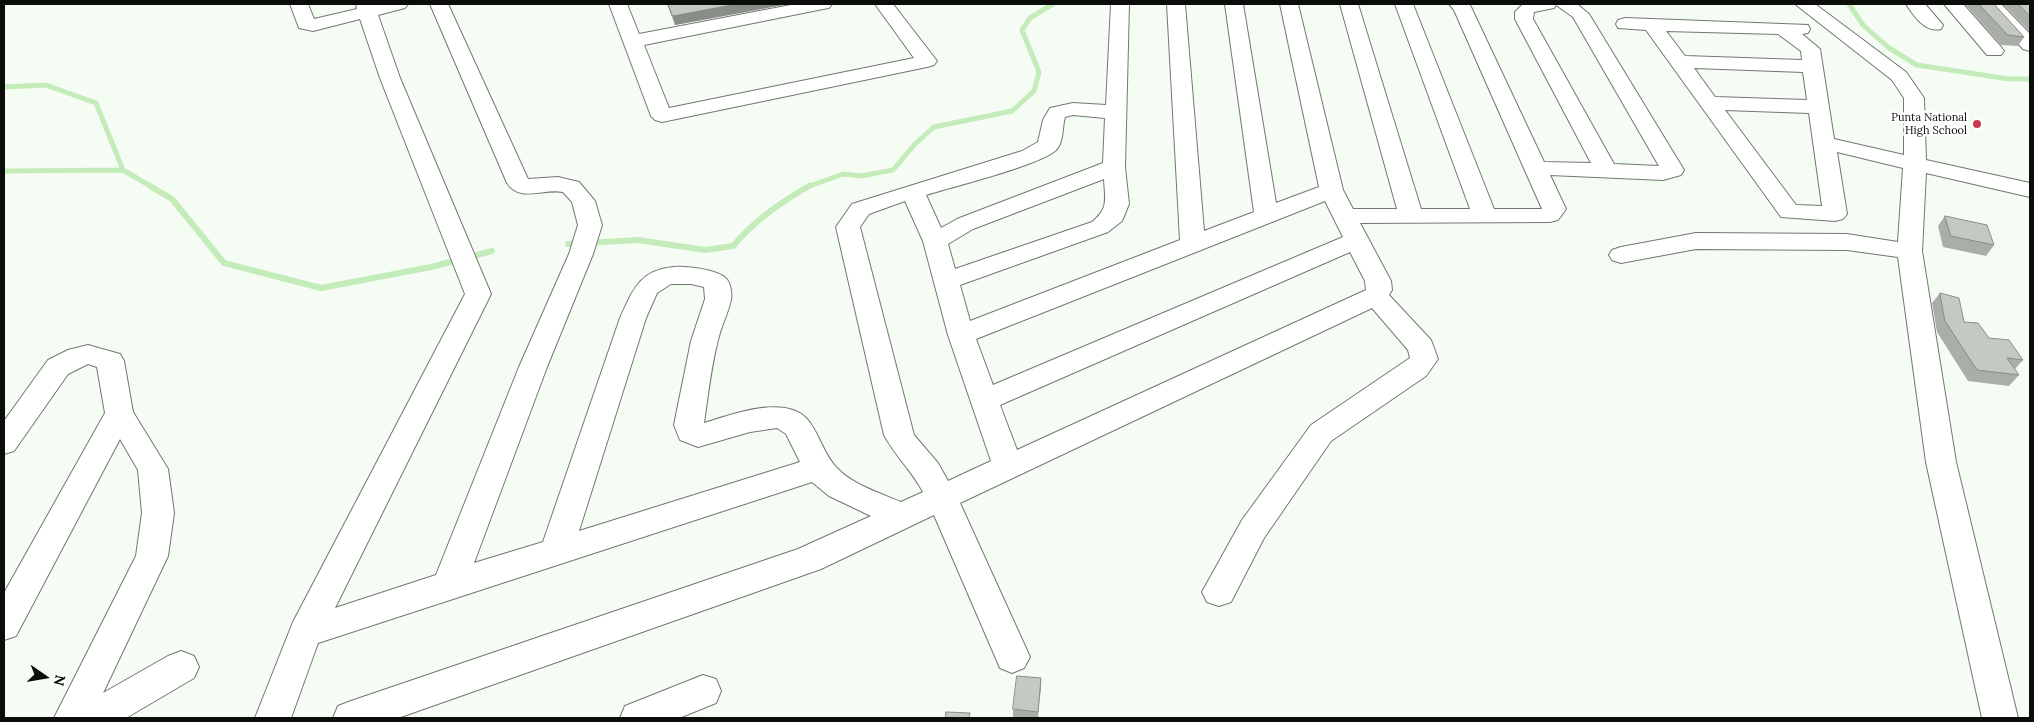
<!DOCTYPE html>
<style>
body{margin:0}
#map{position:relative;width:2034px;height:722px;overflow:hidden;background:#f5fcf4;font-family:Lora,serif}
canvas{display:block}
.frame{position:absolute;inset:0;border:5px solid #0b0d0a;pointer-events:none}
.north{position:absolute;left:20px;top:652px;width:50px;height:50px;-webkit-text-stroke:4px #fff;paint-order:stroke;rotate:103deg;font-size:14px;font-weight:700;line-height:20px;text-align:center;color:#0b0d0a}
.north::after{content:'';display:block;margin:auto;width:18px;height:22px;background:#0b0d0a;clip-path:polygon(50% 0,100% 100%,50% 72%,0 100%)}
</style>
<div id="map">
<canvas width="2034" height="722"></canvas>
<div class="frame"></div>
<div class="north">N</div>
</div>
<script>
const ctx = document.querySelector('canvas').getContext('2d');
ctx.lineJoin = 'round';
function trace(path, color, width, dash) { ctx.strokeStyle = color; ctx.lineWidth = width; ctx.lineCap = dash ? 'butt' : 'round'; ctx.setLineDash(dash || []); ctx.stroke(path); }
function fillPath(path, color) { ctx.fillStyle = color; ctx.fill(path, 'evenodd'); }
function drawText(font, color, halo, rows, align = 'center') {
  ctx.font = font + ' Lora,serif'; ctx.lineWidth = 5; ctx.setLineDash([]); ctx.textBaseline = 'middle'; ctx.strokeStyle = halo; ctx.fillStyle = color; for (const [text, x, y, turn = 0] of rows) {
    ctx.save(); ctx.translate(x, y); ctx.rotate((+turn || 0) * Math.PI / 180); ctx.textAlign = isNaN(turn) ? turn : align; if (halo) ctx.strokeText(text, 0, 0); ctx.fillText(text, 0, 0); ctx.restore();
  }
}
const streamFar1 = new Path2D(`
 M 1849,4 L 1863,25 L 1889,48 L 1917,65 L 2009,79 L 2030,79
 M 4,87 L 46,85 L 96,103 L 123,170 L 152,187
 M 4,171 L 123,170
 M 807,187 L 843,174 L 861,176 L 893,170 L 915,144 L 934,127 L 1012,111 L 1034,91 L 1039,72 L 1022,30 L 1030,18 L 1053,4`);
const stream = new Path2D(`
 M 150,186 L 172,199 L 224,263 L 321,288 L 431,267 L 492,251
 M 568,244 L 638,240 L 705,250 L 733,246 C 755,220 780,203 809,186`);
const minor = new Path2D(`
 M 290,4 L 308,4 L 314,19 L 357,9 L 356,4 L 408,4 L 405,8 L 378,15 L 400,78 L 491,294 L 335,608 L 436,575 L 519,367 L 569,254 L 578,225 L 572,202 L 563,192 C 544,188 520,203 507,183 L 430,4 L 448,4 L 528,179 L 558,177 L 579,182 L 595,201 L 602,225 L 593,254 L 547,367 L 474,563 L 543,542 L 620,318 C 633,290 639,270 674,267 C 686,266 723,270 728,281 C 731,286 732,295 731,300 C 728,313 721,327 718,340 C 711,367 708,396 704,423 C 730,415 785,394 807,419 C 820,434 823,454 837,468 C 853,485 880,493 901,502 L 923,492 C 912,471 896,457 884,435 L 836,227 L 852,204 L 1022,151 L 1038,142 L 1043,120 L 1050,108 L 1073,103 L 1106,105 L 1111,4 L 1129,4 L 1125,167 L 1129,204 L 1122,221 L 1108,232 L 960,285 L 970,321 L 1180,240 L 1167,4 L 1185,4 L 1204,231 L 1254,212 L 1225,4 L 1243,4 L 1276,203 L 1319,187 L 1280,4 L 1298,4 L 1343,190 L 1353,209 L 1397,209 L 1340,4 L 1358,4 L 1421,209 L 1470,209 L 1395,4 L 1413,4 L 1494,209 L 1542,209 L 1454,10 L 1449,4 L 1469,4 L 1471,7 L 1544,162 L 1591,163 L 1515,19 L 1515,12 L 1523,4 L 1577,4 L 1589,14 L 1684,170 L 1681,175 L 1663,180 L 1550,175 L 1566,209 L 1558,220 L 1550,222 L 1360,223 L 1391,281 L 1392,290 L 1389,295 L 1431,340 L 1438,359 L 1426,376 L 1331,441 L 1264,538 L 1231,602 L 1219,606 L 1207,602 L 1202,592 L 1242,520 L 1311,425 L 1410,358 L 1408,350 L 1372,308 L 960,503 L 1030,657 L 1024,668 L 1012,673 L 1000,668 L 934,515 L 821,569 L 398,718 L 333,718 L 338,706 L 351,701 L 798,549 L 871,516 L 829,496 L 812,482 L 318,643 L 291,718 L 255,718 L 293,622 L 465,294 L 380,78 L 360,19 L 313,31 L 299,28 ZM 1556,5 L 1573,17 L 1659,166 L 1614,164 L 1533,19 L 1534,12 L 1554,8 ZM 1073,115 L 1105,118 L 1103,163 L 957,219 L 941,228 L 926,195 C 951,187 1041,165 1056,150 C 1064,142 1062,127 1065,117 ZM 1104,179 C 1105,200 1109,208 1092,222 L 955,269 L 948,244 L 973,229 ZM 905,201 L 923,241 L 948,335 L 991,461 L 948,481 L 938,463 L 914,435 L 860,227 L 869,214 ZM 1325,201 L 1343,237 L 993,385 L 976,339 ZM 1350,252 L 1365,281 L 1366,290 L 1017,450 L 1000,405 ZM 671,284 L 691,284 L 704,287 L 705,299 L 691,341 L 674,425 L 680,440 L 698,447 L 750,432 L 777,428 L 786,434 L 800,462 L 579,531 L 646,318 L 657,293 Z
 M 609,4 L 627,4 L 639,34 L 796,4 L 832,4 L 829,8 L 823,9 L 644,45 L 669,108 L 914,58 L 875,4 L 893,4 L 937,61 L 934,65 L 927,67 L 662,122 L 655,120 L 651,116 Z
 M 1795,4 L 1815,4 L 1906,72 L 1924,98 L 1926,160 L 2030,183 L 2030,197 L 1926,173 L 1922,251 L 1956,462 L 2018,718 L 1982,718 L 1926,462 L 1898,257 L 1847,250 L 1696,249 L 1621,263 L 1612,260 L 1609,255 L 1612,250 L 1621,247 L 1696,233 L 1847,234 L 1898,242 L 1903,168 L 1837,152 L 1847,214 L 1843,219 L 1835,221 L 1781,217 L 1646,30 L 1618,28 L 1616,24 L 1618,20 L 1625,18 L 1808,25 L 1810,29 L 1808,33 L 1802,34 L 1820,49 L 1834,139 L 1904,155 L 1904,98 L 1892,80 ZM 1666,31 L 1778,34 L 1801,51 L 1802,60 L 1685,56 ZM 1694,68 L 1803,72 L 1807,100 L 1715,97 ZM 1725,110 L 1809,113 L 1822,206 L 1796,205 Z
 M 1906,4 L 1925,4 L 1943,25 L 1941,29 C 1925,33 1914,16 1906,4 Z
 M 1944,4 L 1963,4 L 2001,47 L 2004,51 L 2001,55 L 1987,55 Z
 M 1982,4 L 2001,4 L 2030,34 L 2030,51 L 2023,49 Z
 M 88,345 L 120,354 L 124,361 L 133,412 L 168,469 L 174,513 L 168,556 L 103,693 L 168,656 L 181,651 L 194,656 L 199,667 L 194,678 L 126,718 L 54,718 L 136,556 L 142,513 L 138,470 L 120,439 L 16,636 L 4,640 L 4,593 L 105,413 L 97,367 L 88,364 L 68,374 L 14,451 L 4,454 L 4,421 L 48,360 L 68,350 Z
 M 703,675 L 716,679 L 721,691 L 716,703 L 679,718 L 620,718 L 625,706 Z`);
const wall = new Path2D(`
 M 667,4 L 783,4 L 783,5 L 675,25 Z
 M 1965,4 L 1994,4 L 2024,37 L 2018,46 L 2001,45 Z
 M 2003,4 L 2030,4 L 2030,32 Z
 M 1945,216 L 1994,245 L 1986,256 L 1943,247 L 1938,226 Z
 M 1940,293 L 1964,322 L 2023,360 L 2015,369 L 2019,375 L 2009,386 L 1968,381 L 1937,332 L 1932,303 Z
 M 1041,678 L 1038,718 L 1013,718 L 1013,709 Z`);
const shadedWall = new Path2D(`
 M 737,4 L 783,4 L 783,5 L 675,25 L 673,16 Z
 M 1041,678 L 1041,688 L 1037,718 L 1038,712 Z`);
const building = new Path2D(`
 M 668,4 L 737,4 L 673,16 Z
 M 1979,4 L 1994,4 L 2024,37 L 2008,35 Z
 M 2018,4 L 2030,4 L 2030,16 Z
 M 1945,216 L 1987,225 L 1994,245 L 1951,236 Z
 M 1940,293 L 1959,298 L 1964,322 L 1978,323 L 1989,338 L 2009,340 L 2023,360 L 2007,358 L 2019,375 L 1977,370 L 1945,321 Z
 M 1017,676 L 1041,678 L 1038,712 L 1013,709 Z
 M 946,712 L 970,713 L 969,718 L 946,718 Z`);
const markers = [
 [1977,124,5,"#ca3a4c"]
];
const farPoinames = [
 ["Punta National",1967,118],
 ["High School",1967,131]
];
trace(streamFar1, '#c4ebba', 5);
trace(stream, '#c4ebba', 6);
trace(minor, '#727871', 2);
fillPath(minor, '#fff');
fillPath(wall, '#a9aea7');
fillPath(shadedWall, '#898d88');
fillPath(building, '#c4cac2');
trace(building, '#898d88', 1);
for (const [x, y, r, color] of markers) { const dot = new Path2D(); dot.arc(x, y, r, 0, 2 * Math.PI); ctx.fillStyle = color; ctx.fill(dot); trace(dot, '#fff', 2); }
drawText('11px', '#0b0d0a', '#fff', farPoinames, 'right');
</script>
